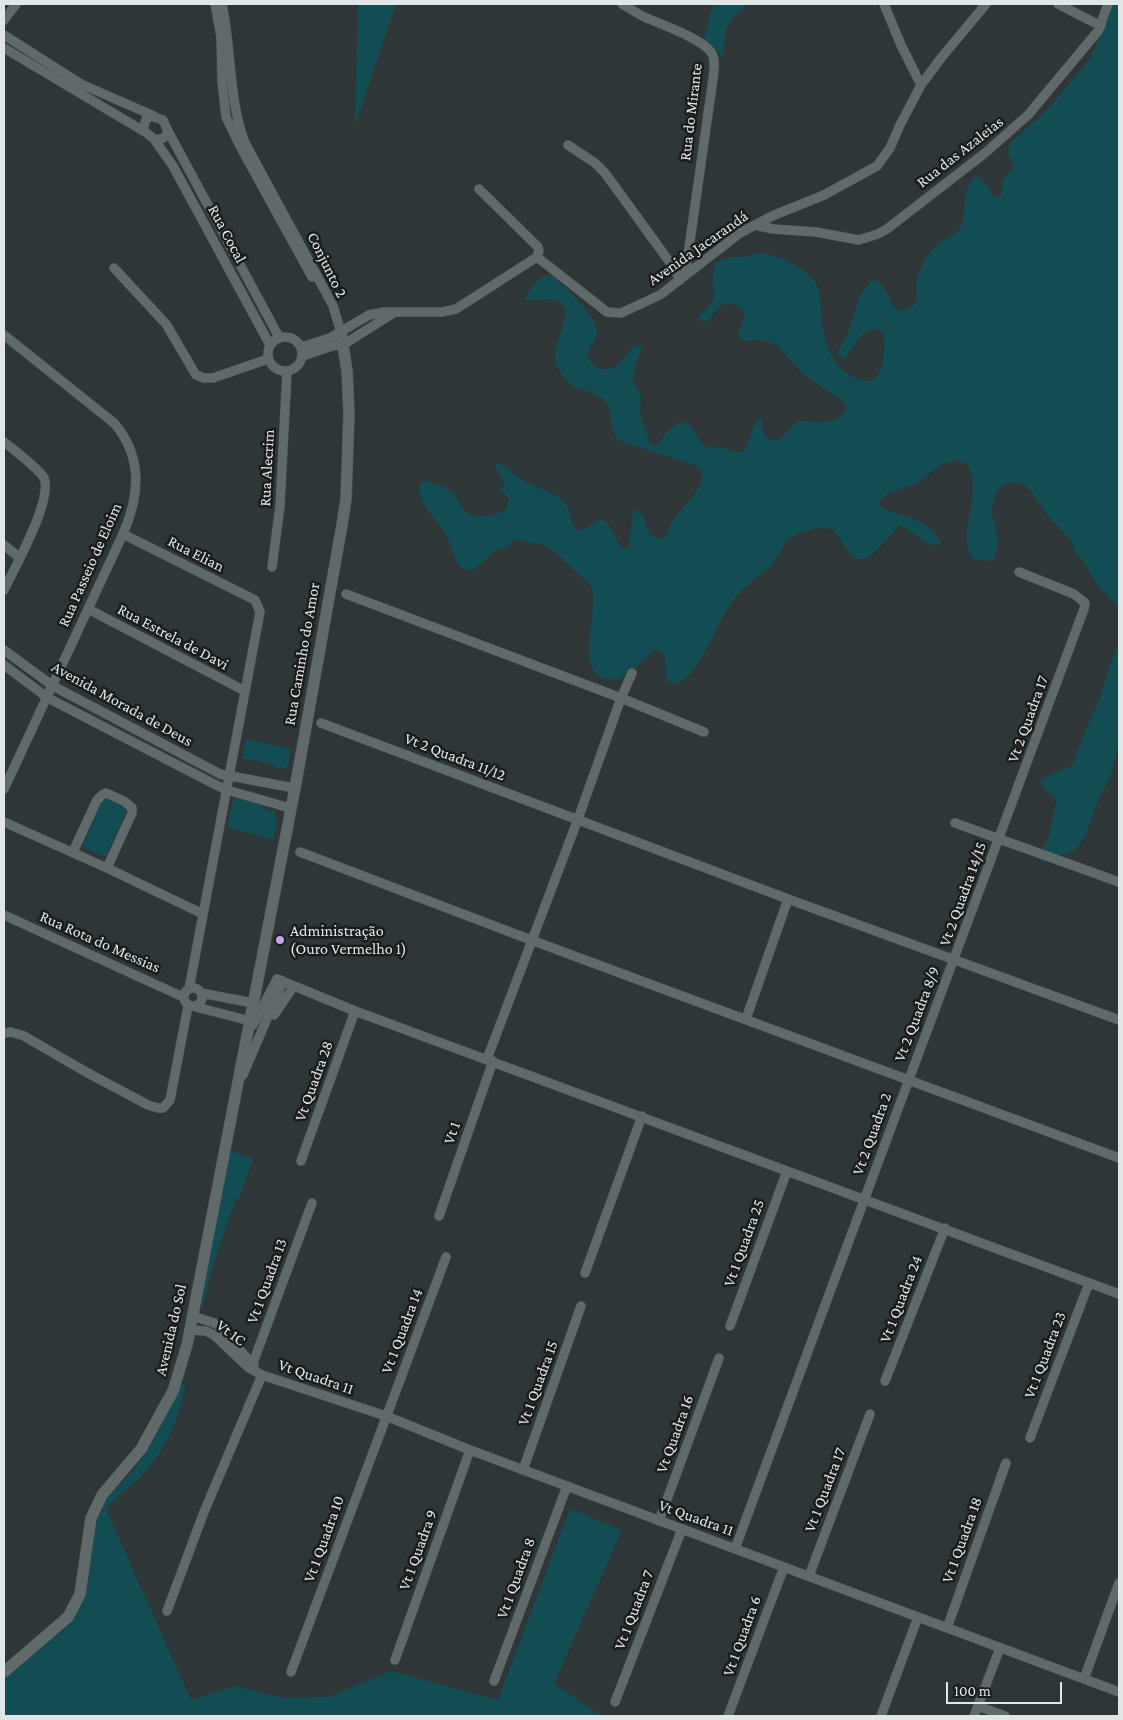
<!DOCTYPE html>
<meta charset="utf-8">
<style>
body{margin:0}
#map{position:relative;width:1123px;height:1720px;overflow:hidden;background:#2e3637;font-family:"Crimson Pro",serif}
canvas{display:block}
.frame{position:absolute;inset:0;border:5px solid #e1e6e7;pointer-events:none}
.scale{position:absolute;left:946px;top:1682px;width:116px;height:22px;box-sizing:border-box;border:2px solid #e1e6e7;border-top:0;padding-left:6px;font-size:15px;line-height:18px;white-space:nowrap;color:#e1e6e7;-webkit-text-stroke:4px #191d1d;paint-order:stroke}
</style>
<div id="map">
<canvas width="1123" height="1720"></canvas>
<div class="frame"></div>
<div class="scale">100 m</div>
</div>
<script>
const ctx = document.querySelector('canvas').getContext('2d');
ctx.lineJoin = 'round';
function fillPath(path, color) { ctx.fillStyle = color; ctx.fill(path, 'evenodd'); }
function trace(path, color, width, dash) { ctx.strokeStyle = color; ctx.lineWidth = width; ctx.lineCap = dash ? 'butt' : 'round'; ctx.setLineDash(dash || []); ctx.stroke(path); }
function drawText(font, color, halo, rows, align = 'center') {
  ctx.font = font + ' "Crimson Pro",serif'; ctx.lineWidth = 5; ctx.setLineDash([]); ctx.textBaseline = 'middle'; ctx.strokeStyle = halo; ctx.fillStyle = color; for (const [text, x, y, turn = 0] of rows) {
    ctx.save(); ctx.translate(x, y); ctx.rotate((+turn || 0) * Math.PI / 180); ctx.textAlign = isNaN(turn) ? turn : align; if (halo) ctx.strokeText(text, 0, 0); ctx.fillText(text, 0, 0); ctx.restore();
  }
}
const green = new Path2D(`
 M 358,4 L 396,4 L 355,126 Z
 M 713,4 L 746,4 C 743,12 734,14 730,21 C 724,30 725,46 723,56 L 704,41 Z
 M 1110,4 L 1119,4 L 1119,608 L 1097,585 L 1085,564 L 1077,555 L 1070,539 L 1048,516 L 1031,491 L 1026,486 L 1015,482 L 1005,484 L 997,490 L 992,507 L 992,513 L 999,542 L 994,559 L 990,561 L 973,559 C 955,532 985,491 967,464 L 957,460 L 940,465 L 917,483 L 888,494 L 879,501 L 880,506 L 884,509 C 904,516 933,522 941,543 L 936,546 L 927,543 L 900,525 C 888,534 868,572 851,555 C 843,547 841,536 832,529 C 819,526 799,531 788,540 C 782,546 779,556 773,563 C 761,576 745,584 734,599 C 719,619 711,645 696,666 C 691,673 686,680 677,684 L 667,681 L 664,653 L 655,649 L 633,670 L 619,679 C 567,685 601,613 591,586 L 554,551 L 543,545 L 515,539 L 512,542 L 510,546 L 495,551 L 482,563 L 472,571 C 466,570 461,568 458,563 C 453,555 451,545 447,537 C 439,520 417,505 420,485 L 424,481 C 433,482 442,485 450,491 C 457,496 459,504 464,510 C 474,521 496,516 506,509 L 509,498 L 499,490 L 504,487 L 504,482 L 495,467 L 497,462 C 506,466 512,473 519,478 C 533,488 552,490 564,502 C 571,509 570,522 576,530 C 586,530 593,522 603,519 C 613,526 614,540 623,549 L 629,548 L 633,511 L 638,510 L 644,518 L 650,535 L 661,539 L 667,535 C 668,530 670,525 673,520 C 683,506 705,489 702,470 L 697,466 C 678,459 658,454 639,447 C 634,445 626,444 621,441 C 607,433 614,408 604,400 C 598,394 588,392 580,389 C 566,384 555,369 555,354 L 566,312 C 560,292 539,302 524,300 L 532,286 L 545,275 L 551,275 C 563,285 597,316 597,331 C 597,340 586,349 588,356 C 590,365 601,371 609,369 C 623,366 626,349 638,345 L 642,349 L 636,363 L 633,381 L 641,396 L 640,413 L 650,444 L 655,446 L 660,444 L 665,433 L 679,422 C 698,424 692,436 705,446 C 710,449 714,447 720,447 C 729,447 733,454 744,452 L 756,421 L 761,417 C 762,425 761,435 769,439 C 781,445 790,426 799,421 L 825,422 L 836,419 L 846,412 L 846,407 L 844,402 L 805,376 L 777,345 L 762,340 L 746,341 L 741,340 L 738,336 C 739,329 745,320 744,313 C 743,308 739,306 736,305 C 721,300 716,310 708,321 L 703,322 L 698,320 C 700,311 710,309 713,300 C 716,288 709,275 716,263 C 719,261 722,259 726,258 C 731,256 736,258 741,257 C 748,257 756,252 763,253 C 779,256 812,270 817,286 C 821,297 820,308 822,320 C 823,336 829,357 841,369 C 848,375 867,386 875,378 C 884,371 887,341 882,331 C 861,324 856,348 844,359 L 839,356 L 838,351 C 842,344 847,337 849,330 C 857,309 856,296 872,280 C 885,280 888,299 895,308 C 907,315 917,307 917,293 C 917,289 916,285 916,281 C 918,275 922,266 925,260 C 929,253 937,244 944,240 C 950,236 958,234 961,226 C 968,210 960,187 976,176 C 985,181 989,187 993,196 L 998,198 L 1002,193 L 1001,181 L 1014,168 L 1008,153 L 1011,142 L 1048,109 L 1090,59 L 1103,30 Z
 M 1119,643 L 1119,743 L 1110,777 L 1096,805 L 1085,836 L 1076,849 L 1051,861 L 1041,862 L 1039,856 L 1049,836 L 1056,802 L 1055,797 L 1047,791 L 1040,782 L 1049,775 L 1071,766 L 1074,762 L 1080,744 L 1101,695 L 1108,671 Z
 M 246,739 L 291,749 L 289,762 L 286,768 L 281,769 L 268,763 L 242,758 Z
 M 104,796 L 129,805 L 106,857 L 82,847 Z
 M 234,796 L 261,802 L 268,812 L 274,810 L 277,824 L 273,840 L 227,827 Z
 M 228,1150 L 253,1159 L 239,1199 L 236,1198 L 211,1272 L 203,1306 L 200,1305 Z
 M 182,1383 L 185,1386 C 179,1418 166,1450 143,1474 C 131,1486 117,1496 106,1509 L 191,1700 L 234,1686 L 283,1698 L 328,1697 L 391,1671 L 498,1700 L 570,1509 L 622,1530 L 554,1684 L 602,1716 L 4,1716 L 4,1682 L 10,1674 L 72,1615 L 88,1577 L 98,1512 C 107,1495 123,1483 135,1468 C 154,1442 168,1412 182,1383 Z`);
const street = new Path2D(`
 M 215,4 L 221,37 L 222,81 L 226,117 L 240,146 L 312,277
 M 222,4 C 232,50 228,98 245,143 L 323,287 L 333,306 L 341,332
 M 622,4 C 631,9 639,15 649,19 C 665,26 700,38 711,52 C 716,59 714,71 713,79 L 685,276
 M 884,4 L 901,45 L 921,85
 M 1058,4 L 1101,26
 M 4,20 L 16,4
 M 4,35 L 81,84 L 154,116
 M 4,48 L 145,132
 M 168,131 L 279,337
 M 154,139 C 162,140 165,139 168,131 L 163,120 L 151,116 L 146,119 L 143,130 L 154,139 L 173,166 L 270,345
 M 568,145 L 595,163 L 605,173 L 674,268 L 680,280
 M 479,189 L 538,247 L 539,251 L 537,257
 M 755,225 L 773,229 L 816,232 L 859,240 L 878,234 L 887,229 L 985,153 L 1028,115 L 1098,31 L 1108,4
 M 537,257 L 607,312 L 621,313 L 660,295 L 740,233 L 772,216 L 824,195 L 877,166 L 890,148 L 900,125 L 921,85 L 941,58 L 986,4
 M 114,268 L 166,324 L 196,375 L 204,378 L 213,378 L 268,359
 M 4,335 L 114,423 C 143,457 140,495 123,534 L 4,789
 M268 354a17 17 0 1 1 34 0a17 17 0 1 1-34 0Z
 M 301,347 L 330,338 L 369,315 L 384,312 L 442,312 L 456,309 L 537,257
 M 303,356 L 332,346 L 343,345 L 395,312
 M 4,442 C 12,448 41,471 44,478 C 53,500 14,569 4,590
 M 123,534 L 255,600 L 260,612 L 189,989
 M 4,545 L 20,558
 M 272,567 L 280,506 L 287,371
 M 346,594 L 621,698 L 704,732
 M 88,609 L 245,691
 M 4,650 L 53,686 L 220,774 L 294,788
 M 4,665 L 48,698 L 216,785 L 227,790 L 290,808
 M 321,723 L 788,899 L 1119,1020
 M 4,822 L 107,868 L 203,914
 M 955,823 L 1119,882
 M 73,852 L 97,800 L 102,795 L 106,793 L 124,801 L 132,808 L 132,813 L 107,868
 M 300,852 L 531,940 L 1119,1158
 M 4,915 L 183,997
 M184 997a9 9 0 1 1 18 0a9 9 0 1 1-18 0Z
 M 201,993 L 253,1003
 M 196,1007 L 250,1021
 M 274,1015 L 294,986
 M 746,1019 L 788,899
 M 253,1025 L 277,979 L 355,1011 L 1119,1294
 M 4,1033 L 11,1032 L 24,1036 L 86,1072 L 148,1105 L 158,1108 L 163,1108 L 170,1100 L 188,1006
 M 487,1059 L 578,819 L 621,698 L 632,673
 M 243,1075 L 283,981
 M 301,1161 L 355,1011
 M 439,1216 L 493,1061
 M 585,1273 L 642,1116
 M 193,1316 L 217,1324 L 254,1366
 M 730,1326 L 787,1171
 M 190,1330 L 206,1331 L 214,1335 L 249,1368 L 262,1375 L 386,1416 L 470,1450 L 1119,1692
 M 249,1368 L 253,1363 L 312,1203
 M 885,1381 L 945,1228
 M 1030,1438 L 1089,1283
 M 523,1470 L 581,1306
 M 659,1521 L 719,1358
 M 735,1549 C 850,1235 969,922 1084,609 L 1085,603 L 1074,594 L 1019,572
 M 809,1576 L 870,1414
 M 167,1611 L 204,1512 L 262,1375
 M 947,1628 L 1006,1463
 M 395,1660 L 470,1450
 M 291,1672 L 446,1257
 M 1084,1679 L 1119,1583
 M 494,1681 L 567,1486
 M 615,1702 L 682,1529
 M 978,1706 L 1005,1716
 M 728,1716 L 784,1567
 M 881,1716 L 918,1617
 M 974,1716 L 1000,1648`);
const secondary = new Path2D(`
 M 4,1672 L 68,1617 L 80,1594 L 91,1518 L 102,1495 L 141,1449 L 173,1391 L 187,1345 L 296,783 L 342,525 L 346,499 L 349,413 L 347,371 L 341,332`);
const markers = [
 [280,940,5,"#c9a5ee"]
];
const streetNames = [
 ["Rua do Mirante",691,112,-83],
 ["Rua das Azaleias",960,152,-38],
 ["Rua Cocal",227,234,62],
 ["Avenida Jacarandá",698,248,-35],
 ["Conjunto 2",327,265,64],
 ["Rua Alecrim",267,468,-87],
 ["Rua Elian",196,554,27],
 ["Rua Passeio de Eloim",90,565,-66],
 ["Rua Estrela de Davi",173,637,28],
 ["Rua Caminho do Amor",302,654,-80],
 ["Avenida Morada de Deus",122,704,29],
 ["Vt 2 Quadra 17",1028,719,-70],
 ["Vt 2 Quadra 11/12",455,757,21],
 ["Vt 2 Quadra 14/15",963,894,-70],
 ["Rua Rota do Messias",100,942,24],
 ["Vt 2 Quadra 8/9",917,1014,-69],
 ["Vt Quadra 28",314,1081,-70],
 ["Vt 1",452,1133,-71],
 ["Vt 2 Quadra 2",872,1134,-70],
 ["Vt 1 Quadra 25",744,1243,-70],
 ["Vt 1 Quadra 13",267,1281,-70],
 ["Vt 1 Quadra 24",901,1299,-69],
 ["Avenida do Sol",171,1330,-77],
 ["Vt 1 Quadra 14",402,1331,-69],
 ["Vt 1C",231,1333,37],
 ["Vt 1 Quadra 23",1045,1355,-69],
 ["Vt Quadra 11",316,1377,19],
 ["Vt 1 Quadra 15",538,1383,-70],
 ["Vt Quadra 16",675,1434,-70],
 ["Vt 1 Quadra 17",825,1490,-69],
 ["Vt Quadra 11",696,1518,20],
 ["Vt 1 Quadra 10",324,1539,-70],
 ["Vt 1 Quadra 18",962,1540,-70],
 ["Vt 1 Quadra 9",418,1550,-70],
 ["Vt 1 Quadra 8",516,1578,-70],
 ["Vt 1 Quadra 7",634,1610,-69],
 ["Vt 1 Quadra 6",742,1636,-70]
];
const poiNames = [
 ["Administração",290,931],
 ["(Ouro Vermelho 1)",290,949]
];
fillPath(green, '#124d54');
trace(street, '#4b5152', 10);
trace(secondary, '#4b5152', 12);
trace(street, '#616a6b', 9);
trace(secondary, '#616a6b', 11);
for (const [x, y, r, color] of markers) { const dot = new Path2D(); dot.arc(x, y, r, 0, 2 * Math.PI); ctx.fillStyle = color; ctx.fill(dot); trace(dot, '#191d1d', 2); }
drawText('16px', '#e1e6e7', '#191d1d', streetNames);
drawText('16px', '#e1e6e7', '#191d1d', poiNames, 'left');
</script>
